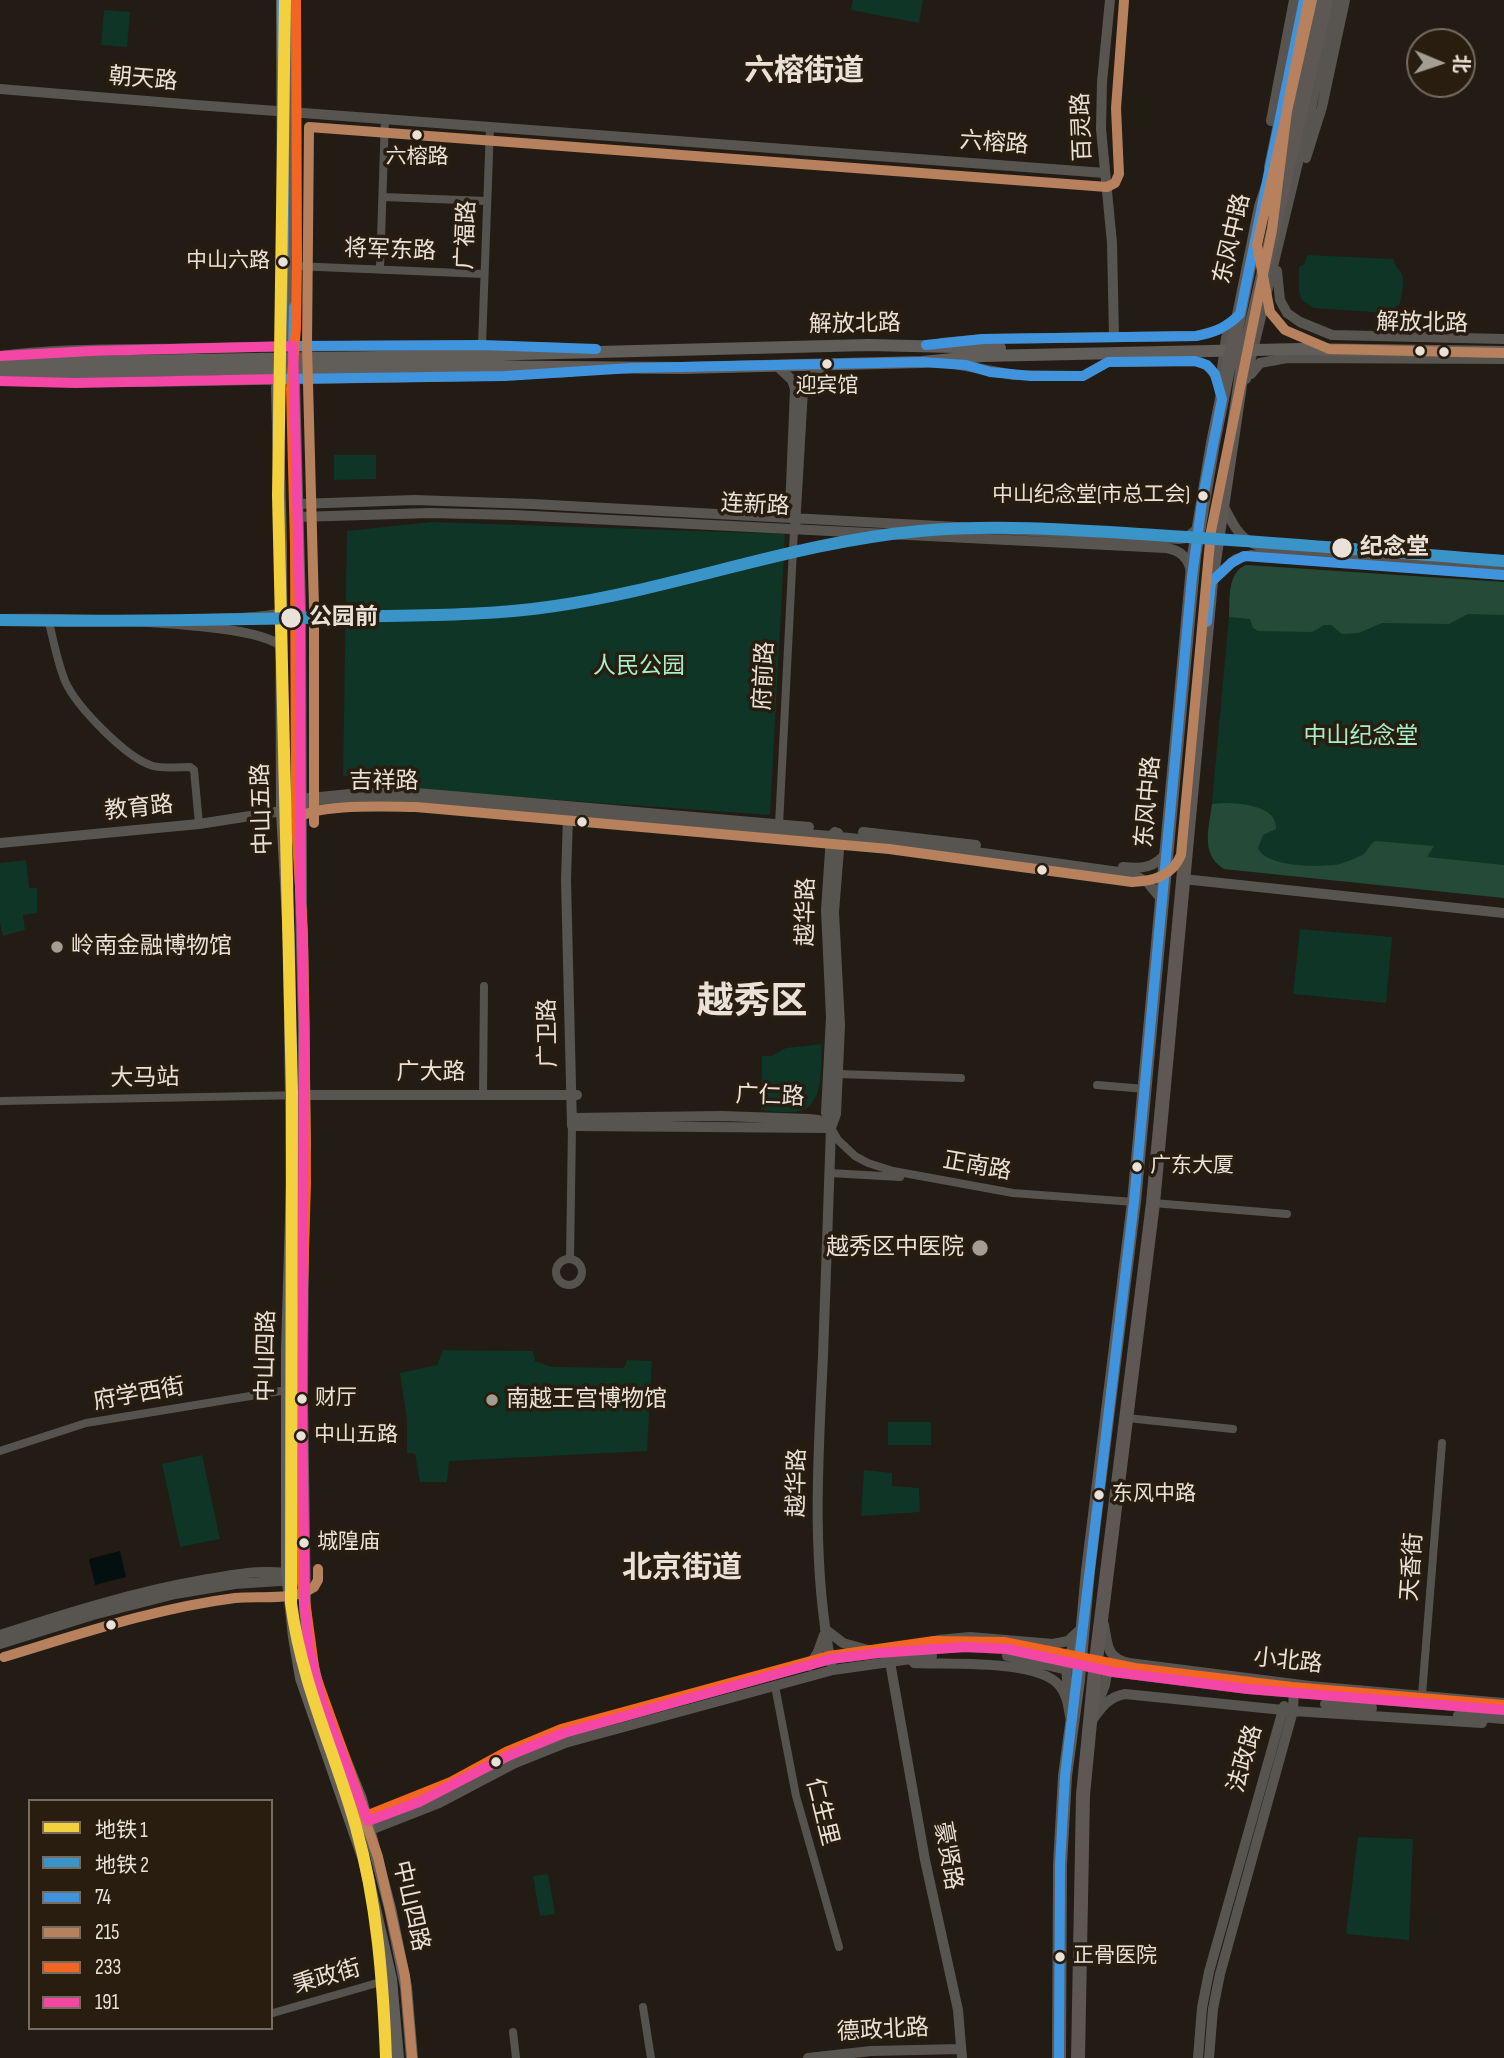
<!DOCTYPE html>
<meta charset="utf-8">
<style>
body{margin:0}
#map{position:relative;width:1504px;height:2058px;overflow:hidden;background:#221c15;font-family:"Sofia Sans Condensed","Noto Sans SC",sans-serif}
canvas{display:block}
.legend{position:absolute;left:28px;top:1799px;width:245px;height:231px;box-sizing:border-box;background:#281d0f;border:2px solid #766c60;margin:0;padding:9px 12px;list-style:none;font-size:21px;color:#eae2d9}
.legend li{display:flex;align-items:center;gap:14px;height:35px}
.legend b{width:35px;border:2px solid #766c60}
.north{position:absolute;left:1406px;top:28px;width:70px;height:70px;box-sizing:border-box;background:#281d0f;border:2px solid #766c60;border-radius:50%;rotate:92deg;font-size:19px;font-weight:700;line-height:28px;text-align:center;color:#eae2d9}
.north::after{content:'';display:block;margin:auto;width:24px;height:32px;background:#a49d94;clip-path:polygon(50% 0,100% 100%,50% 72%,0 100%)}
</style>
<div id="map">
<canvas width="1504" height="2058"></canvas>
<ul class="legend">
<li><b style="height:9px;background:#f3d03e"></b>地铁 1</li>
<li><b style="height:9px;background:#3a94c8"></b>地铁 2</li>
<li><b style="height:9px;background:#4094de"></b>74</li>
<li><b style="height:9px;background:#b6815c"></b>215</li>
<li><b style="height:9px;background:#f26522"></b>233</li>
<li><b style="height:9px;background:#f346a5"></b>191</li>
</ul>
<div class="north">北</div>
</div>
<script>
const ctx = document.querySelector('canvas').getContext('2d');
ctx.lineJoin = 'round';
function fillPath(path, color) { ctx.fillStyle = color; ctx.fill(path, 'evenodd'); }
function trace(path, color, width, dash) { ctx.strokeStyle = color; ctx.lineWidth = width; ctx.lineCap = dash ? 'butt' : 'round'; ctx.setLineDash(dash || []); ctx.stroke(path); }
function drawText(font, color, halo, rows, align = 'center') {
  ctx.font = font + ' "Sofia Sans Condensed","Noto Sans SC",sans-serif'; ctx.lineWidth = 7; ctx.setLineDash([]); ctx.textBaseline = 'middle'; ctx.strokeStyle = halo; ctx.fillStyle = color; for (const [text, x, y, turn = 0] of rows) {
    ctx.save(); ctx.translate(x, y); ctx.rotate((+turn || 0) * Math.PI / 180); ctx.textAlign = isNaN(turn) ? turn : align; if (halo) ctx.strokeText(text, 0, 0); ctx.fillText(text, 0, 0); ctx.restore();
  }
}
const green = new Path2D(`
 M 853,0 L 923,0 L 919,23 L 851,10 Z
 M 104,10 L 130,12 L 127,47 L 101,45 Z
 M 1307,255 L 1394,259 C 1394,267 1399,268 1402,274 C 1405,283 1401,295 1400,304 L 1387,313 L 1313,308 L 1302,300 L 1299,291 L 1299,267 L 1305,263 Z
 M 334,455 L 376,455 L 376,479 L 334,480 Z
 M 432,522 L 785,534 L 770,815 L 404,789 L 400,777 L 343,776 L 347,531 Z
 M 1246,565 L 1504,582 L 1504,898 L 1224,869 L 1212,858 L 1208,847 L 1232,583 L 1237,570 Z
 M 26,860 L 29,888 L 37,888 L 37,913 L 23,915 L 25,930 L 3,936 L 0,923 L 0,863 Z
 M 1300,929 L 1392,937 L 1386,1003 L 1293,994 Z
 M 822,1044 C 820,1066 826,1109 795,1112 C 784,1113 772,1111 761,1110 L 762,1056 L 772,1056 L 786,1048 Z
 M 443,1350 L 533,1351 L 535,1361 L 552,1367 L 624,1368 L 627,1360 L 652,1361 L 647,1451 L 449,1461 L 447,1482 L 420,1482 L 415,1454 L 407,1453 L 407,1420 L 400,1373 L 437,1365 Z
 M 888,1422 L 931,1422 L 931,1445 L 888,1445 Z
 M 202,1455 L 220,1539 L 180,1547 L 162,1464 Z
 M 864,1470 L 892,1473 L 892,1486 L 919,1488 L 920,1512 L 861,1516 Z
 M 1358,1837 L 1413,1839 L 1409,1940 L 1346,1934 Z
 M 548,1874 L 555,1914 L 540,1916 L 533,1876 Z`);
const forest = new Path2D(`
 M 1246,565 L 1504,582 L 1504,615 L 1468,614 L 1449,624 L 1382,623 L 1359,633 L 1342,634 L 1331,625 L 1324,625 L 1312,632 L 1258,631 L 1253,628 L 1250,619 L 1229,617 C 1230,599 1227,573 1246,565 Z
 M 1225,803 C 1241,803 1278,806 1276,829 L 1263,835 L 1258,848 C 1265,867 1321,868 1340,864 C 1346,862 1354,859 1360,856 C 1368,853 1368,846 1375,841 L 1434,846 L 1427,857 L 1504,865 L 1504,898 L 1224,869 C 1200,854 1209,828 1212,804 Z`);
const water = new Path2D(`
 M 120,1551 L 126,1577 L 95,1585 L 89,1559 Z`);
const street = new Path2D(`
 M 383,197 L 487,201
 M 295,266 L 484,274
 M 380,269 L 385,118
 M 482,345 L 490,127
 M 48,618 C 53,639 57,661 65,681 C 76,706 126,758 153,766 C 164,769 179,767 190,767 L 194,770 L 199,824
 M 779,825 L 794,530
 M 838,1074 L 961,1078
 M 1097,1085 L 1145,1089
 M 483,1094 L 484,986
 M 0,1101 L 304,1095
 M 831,1128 L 838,1140 L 855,1156 L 868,1163 L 893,1171 L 1013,1193 L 1134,1202
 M 830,1173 L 900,1177
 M 1153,1203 L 1287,1214
 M 570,1259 L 572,1126
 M556 1272a13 13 0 1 1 26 0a13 13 0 1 1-26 0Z
 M 1127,1418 L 1233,1429
 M 0,1451 L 86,1423 L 287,1390
 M 775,1686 L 796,1796 L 839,1947
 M 1422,1695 L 1442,1443
 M 643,2007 L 651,2058
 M 273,2013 L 391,1979
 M 513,2032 L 516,2058`);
const secondary = new Path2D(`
 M 1110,0 L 1102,82 L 1101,129 L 1112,243 L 1114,337
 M 0,89 L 196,105 L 1105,173
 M 1271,121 L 1294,0
 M 1306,158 L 1322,107 L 1345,0
 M 1269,167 L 1304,0
 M 1277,271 L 1280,300 L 1287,313 L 1300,322 L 1332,335 L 1504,339
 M 941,343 L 983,339 L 1196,336 L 1225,328 L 1240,314
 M 0,356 C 66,347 135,350 202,348 C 322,346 443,344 564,348
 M 949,363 L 1014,375 L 1083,376 L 1108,362 L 1195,361 C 1214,364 1217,379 1221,395
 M 777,366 L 792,380 L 795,389 L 790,510
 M 1251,374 L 1260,363 L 1287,358 L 1504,359
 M 1221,377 L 1226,338 L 1232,325
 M 1246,379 L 1337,0
 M 0,381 L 146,382 L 477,376 L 571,372
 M 1222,503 C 1232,522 1238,539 1259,546 L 1504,566
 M 298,504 L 414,500 L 532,504 L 1179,539 L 1186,538 L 1197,529
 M 298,517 L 430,513 L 513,515 L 1166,548 C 1180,550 1189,558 1191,572
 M 795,527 L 803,390 L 808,379 L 829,365
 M 1211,582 L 1236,559 L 1251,555 L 1504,575
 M 0,619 C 46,618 255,619 282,647
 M 179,620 C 208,618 279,620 300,607
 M 296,802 L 300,799 L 360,793 L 417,793 L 809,827
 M 571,810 L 568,816 L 566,880 L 572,1126 L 831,1128
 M 863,832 L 976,845
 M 0,843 L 199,824 L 327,804 L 392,800 L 831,836 L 961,850 L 1133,874 L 1148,883 L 1162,900
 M 1123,867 C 1142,869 1155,868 1167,852
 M 1183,879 L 1504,913
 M 304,1095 L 577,1095
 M 572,1118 L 722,1116 L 809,1119 L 818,1120 L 829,1126
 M 831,1128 L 836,1114 L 840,1025 L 834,912 L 840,837 L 838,833
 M 1104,1625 C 1108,1645 1106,1658 1129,1663 L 1310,1686 L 1504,1703
 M 825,1629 L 843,1643 L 868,1650
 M 0,1635 C 67,1613 134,1592 203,1580 C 237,1574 271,1567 304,1577
 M 0,1644 L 93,1615 L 175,1594 L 235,1584 L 295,1580
 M 914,1646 L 938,1640 L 970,1637 L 1053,1644 L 1068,1641 L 1083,1627
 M 1007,1656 L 1063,1669
 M 890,1662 L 925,1860 L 958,2010 L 962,2058
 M 831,1663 C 811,1562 818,1458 823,1356 C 826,1280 829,1204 831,1128 L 826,1113 L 831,1017 L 826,910 L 831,836 L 835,832
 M 914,1663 C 949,1665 1036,1659 1059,1685 C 1067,1694 1068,1705 1070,1716
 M 809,1666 L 818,1652 L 824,1635
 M 1069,1694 C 1064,1672 1067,1655 1078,1636
 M 1325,1704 L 1372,1708
 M 1096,1708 L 1105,1685 L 1108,1667
 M 1458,1715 L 1504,1719
 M 1091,1722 C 1101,1708 1108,1697 1125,1694 L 1293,1711 L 1482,1723
 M 356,1831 L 368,1821 L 419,1802 L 510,1755 L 564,1733 L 831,1659 L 878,1653 L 965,1647 L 1007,1649 L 1113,1672 L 1248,1689 L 1504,1710
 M 362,1831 L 370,1830 L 439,1803 L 515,1763 L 565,1743 L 833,1670 L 932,1656
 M 808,2058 L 871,2051 L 961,2049
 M 1198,2058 L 1202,2008 L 1209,1972 L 1284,1706
 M 1209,2058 L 1213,2009 L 1220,1974 L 1293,1711 L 1294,1687`);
const primary = new Path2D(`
 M 282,0 L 283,260 L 282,328 L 277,389 L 281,545 L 282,812 L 289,939 L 292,1183 L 287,1350 L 287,1572 L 294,1637 L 301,1678 L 364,1860 L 391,1979 L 398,2058
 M 291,0 L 295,132 L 293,346 L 300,607 L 301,902 L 304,1028 L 302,1399 L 305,1609 L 309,1649 L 321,1700 L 361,1799 L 390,1908 L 406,1987 L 412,2058
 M 0,363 L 443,356 L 868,345 L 1000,348
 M 0,375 L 135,371 L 443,366 L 683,368 L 922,362 L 983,356 L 1300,349 L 1504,352`);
const highway = new Path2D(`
 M 1059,2058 L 1060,1865 L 1065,1776 L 1078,1680 L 1088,1571 L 1134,1202 L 1194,556 L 1213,443 L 1261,207 L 1278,156 L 1315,0
 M 1078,2058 L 1083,1795 L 1096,1660 L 1153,1203 L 1211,582 L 1244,358 L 1326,0`);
const bus1 = new Path2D(`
 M 282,0 C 282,126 288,253 278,379 L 505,376 L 632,368 L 922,362 L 966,365 L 990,372 L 1031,376 L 1083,376 L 1108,362 L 1195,361 L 1207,365 L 1215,374 L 1222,399 L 1202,502 L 1192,577 L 1134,1202 L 1065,1776 L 1060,1865 L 1059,2058
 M 294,307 L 293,346 L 482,345 L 596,349
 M 926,345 L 983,339 L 1196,336 C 1214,333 1227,327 1240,314 L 1304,0
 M 1207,622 L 1211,582 L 1231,563 L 1244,556 L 1504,575`);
const bus2 = new Path2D(`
 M 1312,0 L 1257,245 L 1270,312 L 1285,330 L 1329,349 L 1504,353
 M 314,823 L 314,607 L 307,346 L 309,127 L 1107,187 L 1115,183 L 1119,174 L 1116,108 L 1124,1
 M 4,1657 C 80,1634 156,1608 235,1598 C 260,1595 291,1602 314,1587 L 318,1580 L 318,1569
 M 412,2057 L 405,1976 L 378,1857 L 320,1692 L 311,1656 L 305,1613 L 301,1571 L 301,1390 L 306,1144 L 303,939 L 296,819 C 318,803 388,807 416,807 L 889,849 L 1132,882 C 1154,881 1172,876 1181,855 L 1211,531 L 1272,230 L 1288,103 L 1308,3`);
const bus3 = new Path2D(`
 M 296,0 L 297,260 L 296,328 L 291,389 L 295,545 L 296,812 L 303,939 L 306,1183 L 301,1350 L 301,1571 L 315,1674 L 366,1816 L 451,1782 L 508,1751 L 561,1729 L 829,1656 L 934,1641 L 1004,1642 L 1135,1668 L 1292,1687 L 1504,1705`);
const bus4 = new Path2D(`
 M 0,356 L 91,351 L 293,346 L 300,607 L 301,902 L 304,1028 L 302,1399 L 305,1609 L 309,1649 L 321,1700 L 368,1821 L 419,1802 L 510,1755 L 564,1733 L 831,1659 L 878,1653 L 965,1647 L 1007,1649 L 1113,1672 L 1248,1689 L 1504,1710
 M 0,381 L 75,383 L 278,379 L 278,421`);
const metro1 = new Path2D(`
 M 285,0 L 278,495 L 292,1092 L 291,1603 C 302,1686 334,1749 356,1827 C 377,1902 383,1980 386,2058`);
const metro2 = new Path2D(`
 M 0,620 C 112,622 223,620 335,617 C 408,615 482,617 555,606 C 678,588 795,542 920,531 C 998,524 1077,530 1155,535 C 1272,542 1388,552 1504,561`);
const markers = [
 [417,135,6,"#eae2d9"],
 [283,262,6,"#eae2d9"],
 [1420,351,6,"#eae2d9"],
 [1444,352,6,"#eae2d9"],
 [827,364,6,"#eae2d9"],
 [1203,496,6,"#eae2d9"],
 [1342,548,11,"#eae2d9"],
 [291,618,11,"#eae2d9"],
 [582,822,6,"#eae2d9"],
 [1042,870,6,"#eae2d9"],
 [57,947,7,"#a49d94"],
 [1137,1167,6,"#eae2d9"],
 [980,1248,9,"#a49d94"],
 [302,1399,6,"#eae2d9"],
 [492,1400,7,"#a49d94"],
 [301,1436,6,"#eae2d9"],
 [1099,1495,6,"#eae2d9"],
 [304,1543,6,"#eae2d9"],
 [111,1625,6,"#eae2d9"],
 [496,1762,6,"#eae2d9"],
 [1060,1957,6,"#eae2d9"]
];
const busNames = [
 ["六榕路",417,158,"center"],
 ["中山六路",270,262,"right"],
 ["迎宾馆",827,387,"center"],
 ["中山纪念堂(市总工会)",1190,496,"right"],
 ["广东大厦",1150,1167],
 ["财厅",315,1399],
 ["中山五路",314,1436],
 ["东风中路",1112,1495],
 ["城隍庙",317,1543],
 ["正骨医院",1073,1957]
];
const streetNames = [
 ["朝天路",143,80,5],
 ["百灵路",1083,127,-92],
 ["六榕路",994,144,4],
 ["广福路",467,235,-88],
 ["东风中路",1233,239,-77],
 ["将军东路",390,251,2],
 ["解放北路",1422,324,1],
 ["解放北路",855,325,-1],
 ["连新路",755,506,3],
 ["府前路",765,676,-87],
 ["吉祥路",384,782],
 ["东风中路",1149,802,-85],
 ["教育路",139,809,-6],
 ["中山五路",263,809,-92],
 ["越华路",807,912,-89],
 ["广卫路",549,1033,-91],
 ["广大路",431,1073],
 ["大马站",145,1079,-1],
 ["广仁路",770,1097,2],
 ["正南路",977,1167,10],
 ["中山四路",267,1356,-89],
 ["府学西街",139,1395,-10],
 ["越华路",798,1483,-89],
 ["天香街",1413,1567,-86],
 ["小北路",1288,1662,6],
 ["法政路",1246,1759,-74],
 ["仁生里",821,1812,76],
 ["豪贤路",947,1856,80],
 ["中山四路",410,1906,77],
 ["秉政街",327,1978,-16],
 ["德政北路",883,2031,-3]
];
const stopNames = [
 ["纪念堂",1360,548],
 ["公园前",309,618]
];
const parkNames = [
 ["人民公园",639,667],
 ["中山纪念堂",1361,737]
];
const poiNames = [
 ["岭南金融博物馆",71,947],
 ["越秀区中医院",964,1248,"right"],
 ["南越王宫博物馆",506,1400]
];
const districtNames = [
 ["六榕街道",804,72],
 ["北京街道",682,1569]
];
const townNames = [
 ["越秀区",752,1004]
];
fillPath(green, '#0e3525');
fillPath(forest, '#254b38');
fillPath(water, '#041010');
trace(street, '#56534f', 8);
trace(secondary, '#585551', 10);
trace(primary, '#615d59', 12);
trace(highway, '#5e5855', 14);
trace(bus1, '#4094de', 10);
trace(bus2, '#b6815c', 10);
trace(bus3, '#f26522', 10);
trace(bus4, '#f346a5', 10);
trace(metro1, '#f3d03e', 12);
trace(metro2, '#3a94c8', 12);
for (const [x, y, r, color] of markers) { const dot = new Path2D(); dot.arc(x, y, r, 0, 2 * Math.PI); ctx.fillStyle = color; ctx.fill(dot); trace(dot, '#281d0f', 2.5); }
drawText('21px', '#eae2d9', '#281d0f', busNames, 'left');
drawText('23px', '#eae2d9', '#281d0f', streetNames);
drawText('bold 23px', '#eae2d9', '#281d0f', stopNames, 'left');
drawText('23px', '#a4f0cb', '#281d0f', parkNames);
drawText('23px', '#eae2d9', '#281d0f', poiNames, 'left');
drawText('bold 30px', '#eae2d9', '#281d0f', districtNames);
drawText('bold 37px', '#eae2d9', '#281d0f', townNames);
</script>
